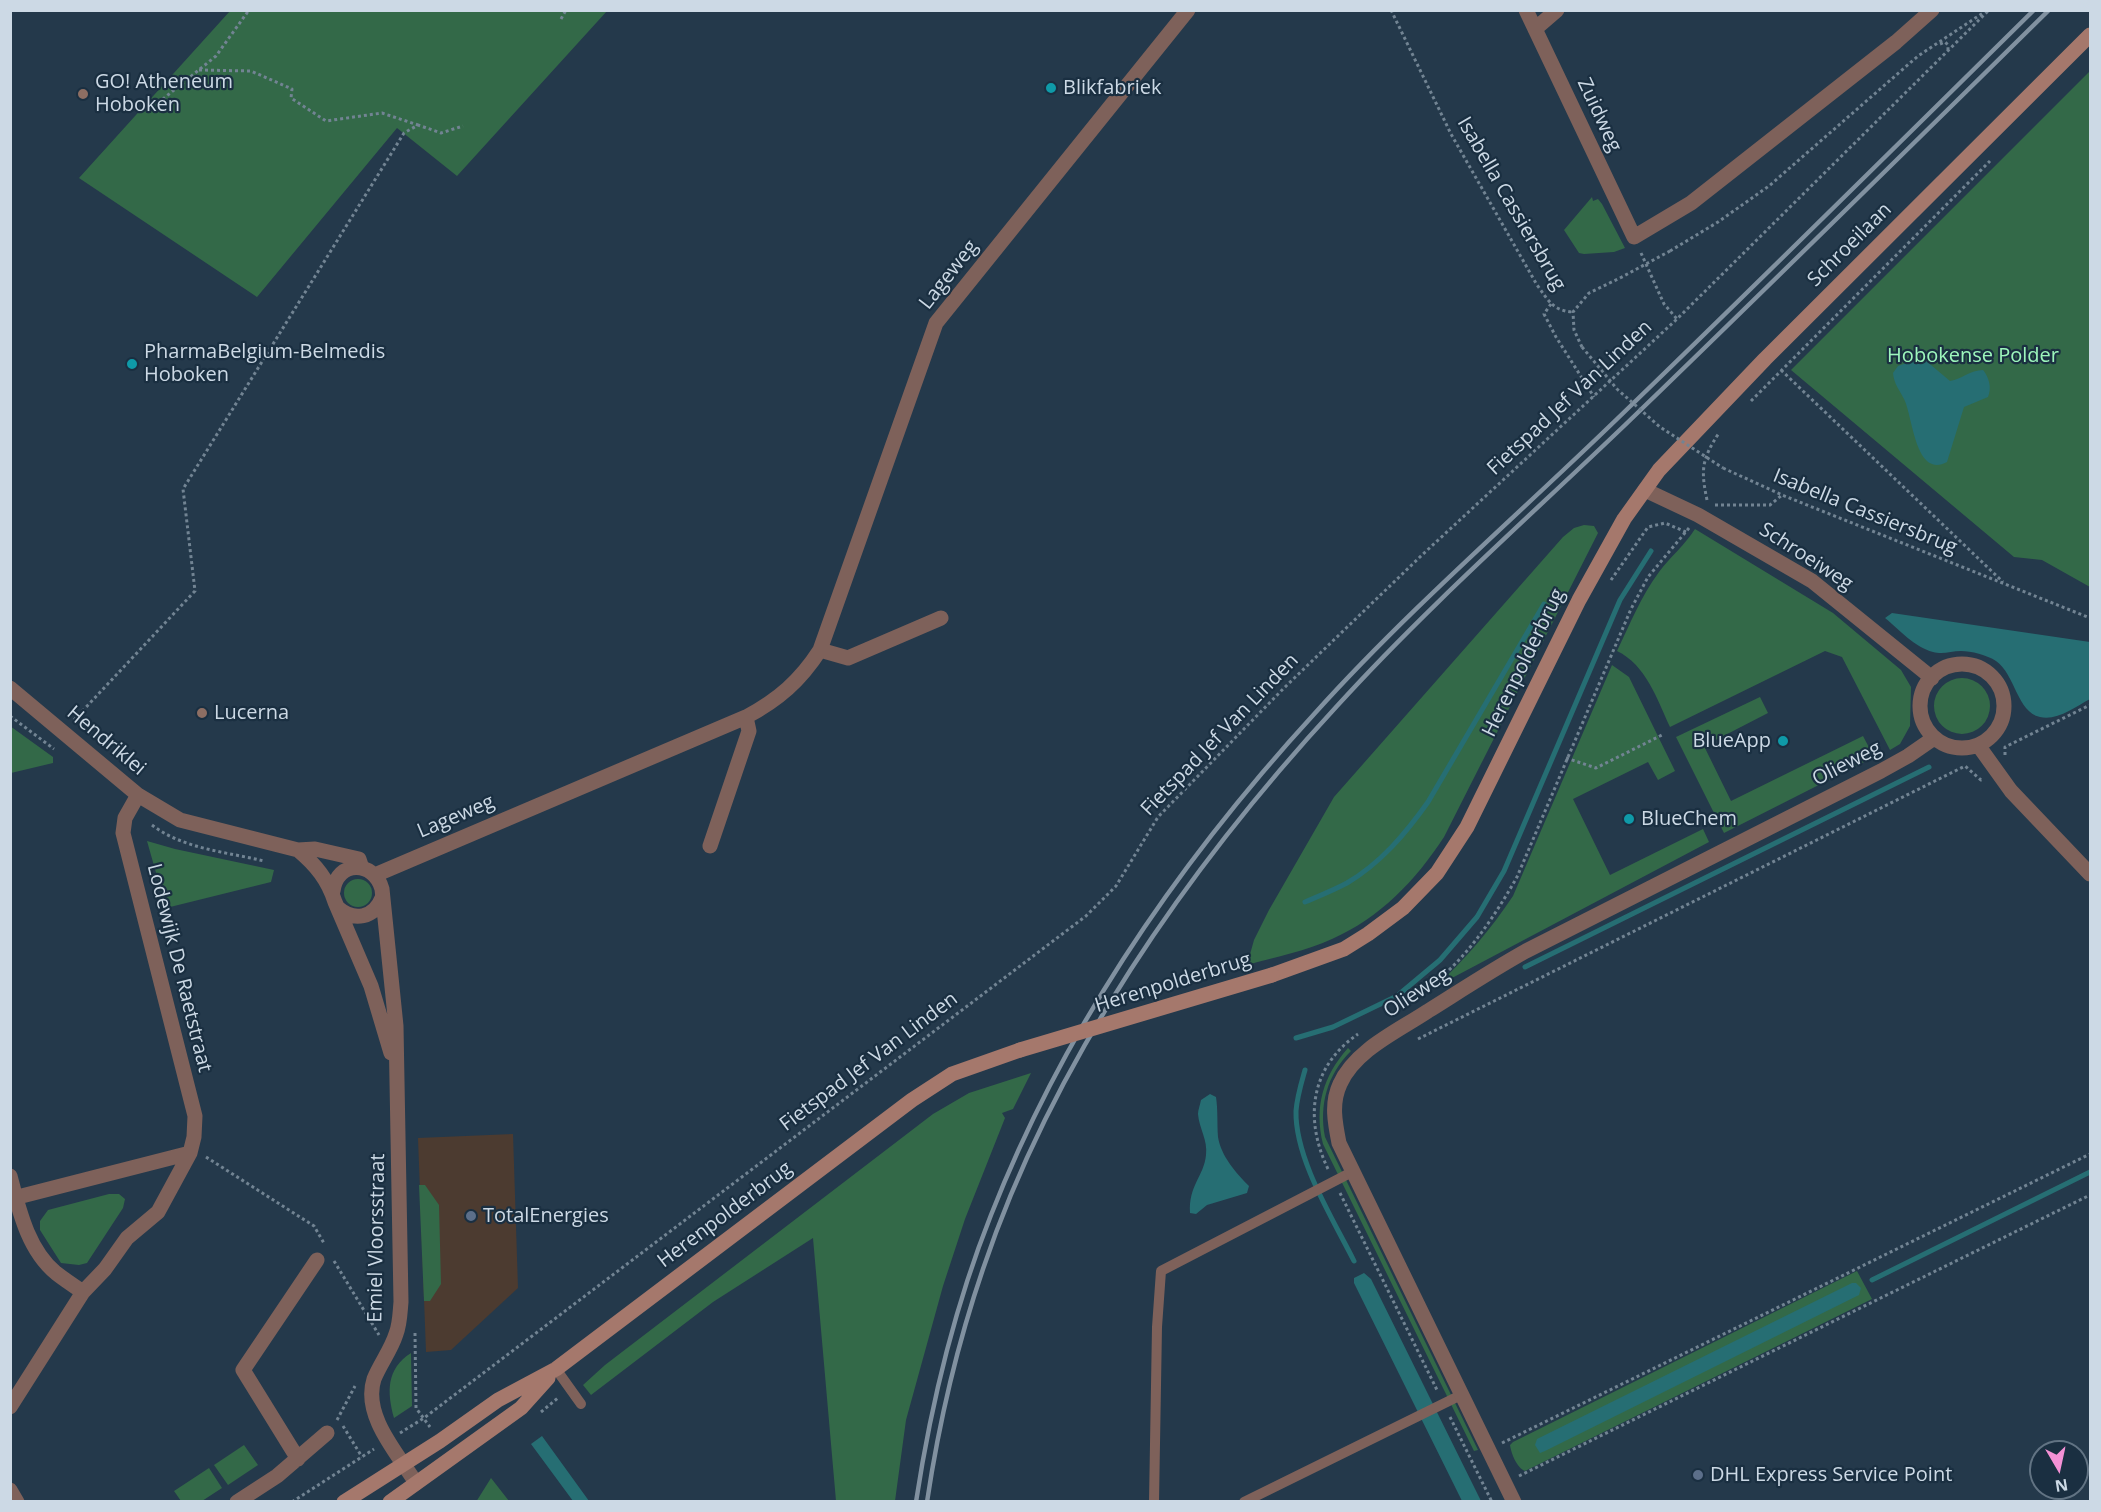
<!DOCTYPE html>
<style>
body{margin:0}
#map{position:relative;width:2101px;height:1512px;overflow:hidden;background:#24394b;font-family:"Open Sans",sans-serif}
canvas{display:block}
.frame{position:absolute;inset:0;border:12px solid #ccd9e5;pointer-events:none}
.north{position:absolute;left:2029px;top:1440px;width:60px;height:60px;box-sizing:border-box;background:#1a2f41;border:2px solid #617383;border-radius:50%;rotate:171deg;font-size:16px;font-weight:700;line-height:24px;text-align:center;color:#ccd9e5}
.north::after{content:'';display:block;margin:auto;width:21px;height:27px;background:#f391d5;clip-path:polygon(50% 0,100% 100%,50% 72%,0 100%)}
</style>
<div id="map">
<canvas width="2101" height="1512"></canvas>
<div class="frame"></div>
<div class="north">N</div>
</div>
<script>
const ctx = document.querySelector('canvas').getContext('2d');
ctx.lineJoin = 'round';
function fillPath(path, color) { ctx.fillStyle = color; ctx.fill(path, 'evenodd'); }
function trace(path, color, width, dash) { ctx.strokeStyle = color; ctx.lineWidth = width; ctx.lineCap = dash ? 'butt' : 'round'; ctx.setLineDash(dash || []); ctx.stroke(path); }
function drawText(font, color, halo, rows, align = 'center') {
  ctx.font = font + ' "Open Sans",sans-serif'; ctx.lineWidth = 4.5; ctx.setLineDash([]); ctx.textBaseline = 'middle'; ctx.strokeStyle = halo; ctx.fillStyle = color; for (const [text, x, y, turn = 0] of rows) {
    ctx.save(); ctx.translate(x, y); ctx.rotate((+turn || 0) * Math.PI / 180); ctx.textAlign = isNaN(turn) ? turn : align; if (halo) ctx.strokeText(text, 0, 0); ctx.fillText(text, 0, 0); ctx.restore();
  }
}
const commercial = new Path2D(`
 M 513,1134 L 518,1288 L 451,1350 L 426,1352 L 418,1138 Z`);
const green = new Path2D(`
 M 230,11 L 230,10 L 607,11 L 457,176 L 397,128 L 257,297 L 79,178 Z
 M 2090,71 L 2090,587 L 2042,560 L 2014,557 L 1791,370 Z
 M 1592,197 L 1593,201 L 1598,199 L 1602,204 L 1625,248 L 1614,252 L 1584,254 L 1579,253 L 1564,230 Z
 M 1584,525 L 1594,526 L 1598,533 L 1444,837 C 1416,880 1380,918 1332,939 C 1306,951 1275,957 1247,965 L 1254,940 L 1269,910 L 1334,797 L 1563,537 L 1574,528 Z
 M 1695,529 L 1833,613 L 1901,670 L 1911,687 L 1910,726 L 1900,744 L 1890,750 L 1842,657 L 1825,651 L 1670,727 C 1657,699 1646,665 1617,651 C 1630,624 1641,596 1659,572 C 1670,557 1685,545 1695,529 Z
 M 1612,665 L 1629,677 L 1675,771 L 1658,780 L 1648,762 L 1573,799 L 1610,875 L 1703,829 L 1709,842 L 1435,987 C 1466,959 1490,930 1513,896 Z
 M1934 706a28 28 0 1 1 56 0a28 28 0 1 1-56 0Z
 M 1760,697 L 1768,713 L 1704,746 L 1731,801 L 1863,736 L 1874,757 L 1724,833 L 1676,737 Z
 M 10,726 L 53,757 L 53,763 L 11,773 Z
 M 147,841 L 175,849 L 274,870 L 271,882 L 166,908 Z
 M344 893a14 14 0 1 1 28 0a14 14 0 1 1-28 0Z
 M 1348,1048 L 1351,1051 C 1327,1075 1319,1105 1325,1137 L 1478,1450 L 1474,1451 L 1323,1144 C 1314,1107 1323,1076 1348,1048 Z
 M 1031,1073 L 1013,1109 L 1002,1113 L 1005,1118 L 965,1219 L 943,1286 L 906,1420 L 895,1501 L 836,1501 L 813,1238 L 713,1302 L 591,1395 L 583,1385 L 605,1365 L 933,1114 L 969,1093 Z
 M 419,1185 L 425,1185 L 439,1205 L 441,1284 L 430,1301 L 424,1301 Z
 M 109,1194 L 119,1194 L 125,1199 L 123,1208 L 87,1263 L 79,1265 L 61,1263 L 40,1230 L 40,1221 L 48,1210 Z
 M 1857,1271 L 1872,1299 L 1525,1471 C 1517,1468 1511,1453 1510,1445 L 1513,1442 Z
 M 411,1353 L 412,1406 L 394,1418 C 387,1392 386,1369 411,1353 Z
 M 244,1445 L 258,1465 L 228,1485 L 214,1465 Z
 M 209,1468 L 222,1488 L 202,1501 L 181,1501 L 174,1491 Z
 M 491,1478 L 509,1501 L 476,1502 Z`);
const water = new Path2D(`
 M 1915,360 L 1925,360 L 1950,381 C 1962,379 1970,370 1983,370 C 1989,377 1992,388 1988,397 L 1964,407 L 1947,462 C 1915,479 1913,416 1904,399 C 1899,389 1894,384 1893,373 L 1898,366 Z
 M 1892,613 L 2090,642 L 2090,699 C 2075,707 2057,721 2040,717 C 2017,712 2015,674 1996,661 C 1987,655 1971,651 1961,651 C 1951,651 1943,655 1933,652 C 1914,647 1900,630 1885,618 Z
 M 1210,1094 L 1216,1097 C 1218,1110 1217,1123 1218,1137 C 1221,1156 1236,1173 1249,1186 L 1247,1193 L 1207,1205 L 1196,1214 L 1190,1213 C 1188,1186 1204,1176 1206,1155 C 1208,1140 1199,1128 1198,1114 C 1198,1110 1200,1105 1201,1100 Z
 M 1364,1273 L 1371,1279 L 1481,1501 L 1462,1501 L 1354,1283 L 1354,1278 Z
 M 1852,1283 L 1856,1283 L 1861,1288 L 1859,1295 L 1545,1451 L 1540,1453 L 1535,1445 L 1537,1439 Z
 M 542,1436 L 589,1501 L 573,1501 L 531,1444 Z`);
const stream = new Path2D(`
 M 1305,902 C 1319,896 1334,890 1347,883 C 1381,863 1406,833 1428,802 L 1544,604
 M 1525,967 L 1929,767
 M 1296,1038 L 1333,1027 L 1397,996 L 1440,960 L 1477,917 L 1504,871 L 1620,600 L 1651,551
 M 1305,1070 C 1301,1084 1297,1097 1296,1111 C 1295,1159 1333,1219 1354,1261
 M 1872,1280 L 2090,1172`);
const path = new Path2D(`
 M 1391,10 L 1451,134 L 1537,285 C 1548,300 1553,311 1573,312
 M 561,19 L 566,10
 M 1940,44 L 1945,42 L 1948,45 L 1948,50
 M 199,70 L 251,71 L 292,89 L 291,98 L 326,121 L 382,113 L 418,125
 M 158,103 L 216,56 L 249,10
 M 1670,251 L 1718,222 L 1769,186 L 1918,56 L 1986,11
 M 1641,253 L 1664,304 L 1677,319
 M 1551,304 L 1544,314 L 1556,337 L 1594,397
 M 1582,347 L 1574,330 L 1573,312 L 1589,293 L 1620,278
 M 1781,370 L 2003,582
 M 1751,401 L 1990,161
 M 1723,468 L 1782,495 L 2090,618
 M 1707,500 C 1701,471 1701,460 1719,433
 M 1715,505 L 1770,505 L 1782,495
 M 1611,580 L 1648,527 L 1665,523 L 1686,532
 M 10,716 L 54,749
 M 74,720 L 195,591 L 183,489 L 404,133 L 418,125 L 441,133 L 463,126
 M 2005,755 L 2005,747 L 2090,705
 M 1566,758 L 1596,768 L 1664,734
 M 152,825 C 183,849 227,852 264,861
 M 1396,1009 C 1410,1000 1425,991 1438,980 C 1471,952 1496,914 1517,877 L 1631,609 L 1648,577 L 1689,528
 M 1418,1039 L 1965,766 L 1981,780 L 1983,779
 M 206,1157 L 314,1226 L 325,1245
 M 1328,1169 C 1304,1119 1310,1067 1358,1034
 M 1340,1193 L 1438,1392
 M 334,1261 L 379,1335
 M 415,1333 L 416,1408 L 430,1427
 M 541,1412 L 559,1397
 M 1450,1417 L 1492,1502
 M 337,1420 L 355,1386
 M 343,1426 L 362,1457
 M 400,1433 L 424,1418 L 1086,916 L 1116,886 L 1158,817 L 1284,688 L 1422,555 L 1677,319 L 1989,10
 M 1502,1443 L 2090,1154
 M 1519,1476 L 2090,1195
 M 292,1502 L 374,1449`);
const lane = new Path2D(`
 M 556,1369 L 581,1404
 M 1154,1502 L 1157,1327 L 1161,1271 L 1352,1172
 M 1244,1502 L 1461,1395`);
const street = new Path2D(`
 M 1526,10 L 1634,237 L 1691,203 L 1896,42 L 1932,10
 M 1535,29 L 1557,10
 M 1645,490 L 1698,515 L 1812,581 L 1932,678
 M 820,650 L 848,658 L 941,618
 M1920 706a42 42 0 1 1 84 0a42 42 0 1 1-84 0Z
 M 10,688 L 138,795 L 180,820 L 298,850 L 315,849 L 359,859 L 362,868
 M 1978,745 L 2011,791 L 2090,874
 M 710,846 L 749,731 L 746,717
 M 298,850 C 316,865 328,880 335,902 L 371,986 L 391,1053
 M 375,875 L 746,717 C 778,700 800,681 820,650 L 936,323 L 1188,10
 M 333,891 C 337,860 374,860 382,889 L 396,1026 L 401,1302 C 400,1312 400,1324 396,1334 C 391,1350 380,1364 374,1379 C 362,1416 399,1455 416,1483
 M 338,908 C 354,922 374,918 382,898
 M 10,1176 C 19,1210 28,1250 56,1273 C 65,1280 74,1286 83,1292
 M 10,1199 L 190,1153
 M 10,1407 L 83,1292 L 105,1269 L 127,1238 L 158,1212 L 190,1153 L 194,1137 L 195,1116 L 123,833 L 125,818 L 138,795
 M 298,1459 L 243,1370 L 317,1260
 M 10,1490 L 17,1502
 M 237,1502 L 277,1476 L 327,1433
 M 1514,1502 L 1339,1143 C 1335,1123 1331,1103 1340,1084 C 1355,1050 1398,1031 1428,1011 C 1460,991 1492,970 1526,951 L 1881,771 L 1908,756 L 1934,738`);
const secondary = new Path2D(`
 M 1272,975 L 1344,949 L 1368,934 L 1403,908 L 1437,873 L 1467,827 L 1579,600 L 1624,519 L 1659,470 L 1765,359 L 2090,35
 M 344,1502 L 440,1441 L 498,1400 L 556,1369 L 912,1100 L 952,1074 L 1020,1050
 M 390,1502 L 521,1408 L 548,1378`);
const rail = new Path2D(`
 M 916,1502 C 931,1404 954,1308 991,1215 C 1064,1029 1181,859 1316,712 C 1410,608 1517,516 1617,419 C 1757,284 1895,147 2034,10
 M 927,1502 C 939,1422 957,1345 983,1269 C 1053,1061 1189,866 1337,706 C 1427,607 1528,518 1625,425 C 1767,288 1908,149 2049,10`);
const pathBridge = new Path2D(`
 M 1620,278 L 1670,251
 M 1582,347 L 1617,389 L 1660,427 L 1723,468`);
const secondaryBridge = new Path2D(`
 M 1020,1050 L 1272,975`);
const markers = [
 [1051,88,6,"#0f9aa8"],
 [83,94,6,"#8d6e63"],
 [132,364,6,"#0f9aa8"],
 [202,713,6,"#8d6e63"],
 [1783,741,6,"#0f9aa8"],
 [1629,819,6,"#0f9aa8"],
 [471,1216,6,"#5c6f8a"],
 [1698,1475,6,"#5c6f8a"]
];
const poiNames = [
 ["GO! Atheneum",95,82],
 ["Hoboken",95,105],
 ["Blikfabriek",1063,88],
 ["PharmaBelgium-Belmedis",144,352],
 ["Hoboken",144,375],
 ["Lucerna",214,713],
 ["BlueApp",1771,741,"right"],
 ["BlueChem",1641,819],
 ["TotalEnergies",483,1216],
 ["DHL Express Service Point",1710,1475]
];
const streetNames = [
 ["Zuidweg",1599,115,65],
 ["Isabella Cassiersbrug",1511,204,60],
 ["Schroeilaan",1850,245,-45],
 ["Lageweg",949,275,-52],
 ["Fietspad Jef Van Linden",1570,398,-43],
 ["Isabella Cassiersbrug",1865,512,22],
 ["Schroeiweg",1806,557,33],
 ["Herenpolderbrug",1524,663,-64],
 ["Fietspad Jef Van Linden",1220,735,-46],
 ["Hendriklei",106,741,40],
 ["Olieweg",1847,764,-27],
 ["Lageweg",456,817,-23],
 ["Lodewijk De Raetstraat",179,968,76],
 ["Herenpolderbrug",1173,983,-17],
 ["Olieweg",1417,993,-33],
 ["Fietspad Jef Van Linden",869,1062,-37],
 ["Herenpolderbrug",725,1215,-37],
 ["Emiel Vloorsstraat",377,1238,-89]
];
const parkNames = [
 ["Hobokense Polder",1973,356]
];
fillPath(commercial, '#4c3b30');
fillPath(green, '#336948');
fillPath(water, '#266e73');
trace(stream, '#266e73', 5);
trace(path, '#728493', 3, [3, 3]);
trace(lane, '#7e615a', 10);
trace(street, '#7e615a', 15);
trace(secondary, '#a5786c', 15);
trace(rail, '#8191a0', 4.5);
trace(pathBridge, '#728493', 3, [3, 3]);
trace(secondaryBridge, '#a5786c', 15);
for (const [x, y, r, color] of markers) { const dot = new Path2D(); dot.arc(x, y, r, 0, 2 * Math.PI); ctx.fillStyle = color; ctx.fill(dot); trace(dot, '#1a2f41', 2); }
drawText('20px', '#ccd9e5', '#1a2f41', poiNames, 'left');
drawText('20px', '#ccd9e5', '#1a2f41', streetNames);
drawText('20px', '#9df6bc', '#1a2f41', parkNames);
</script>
